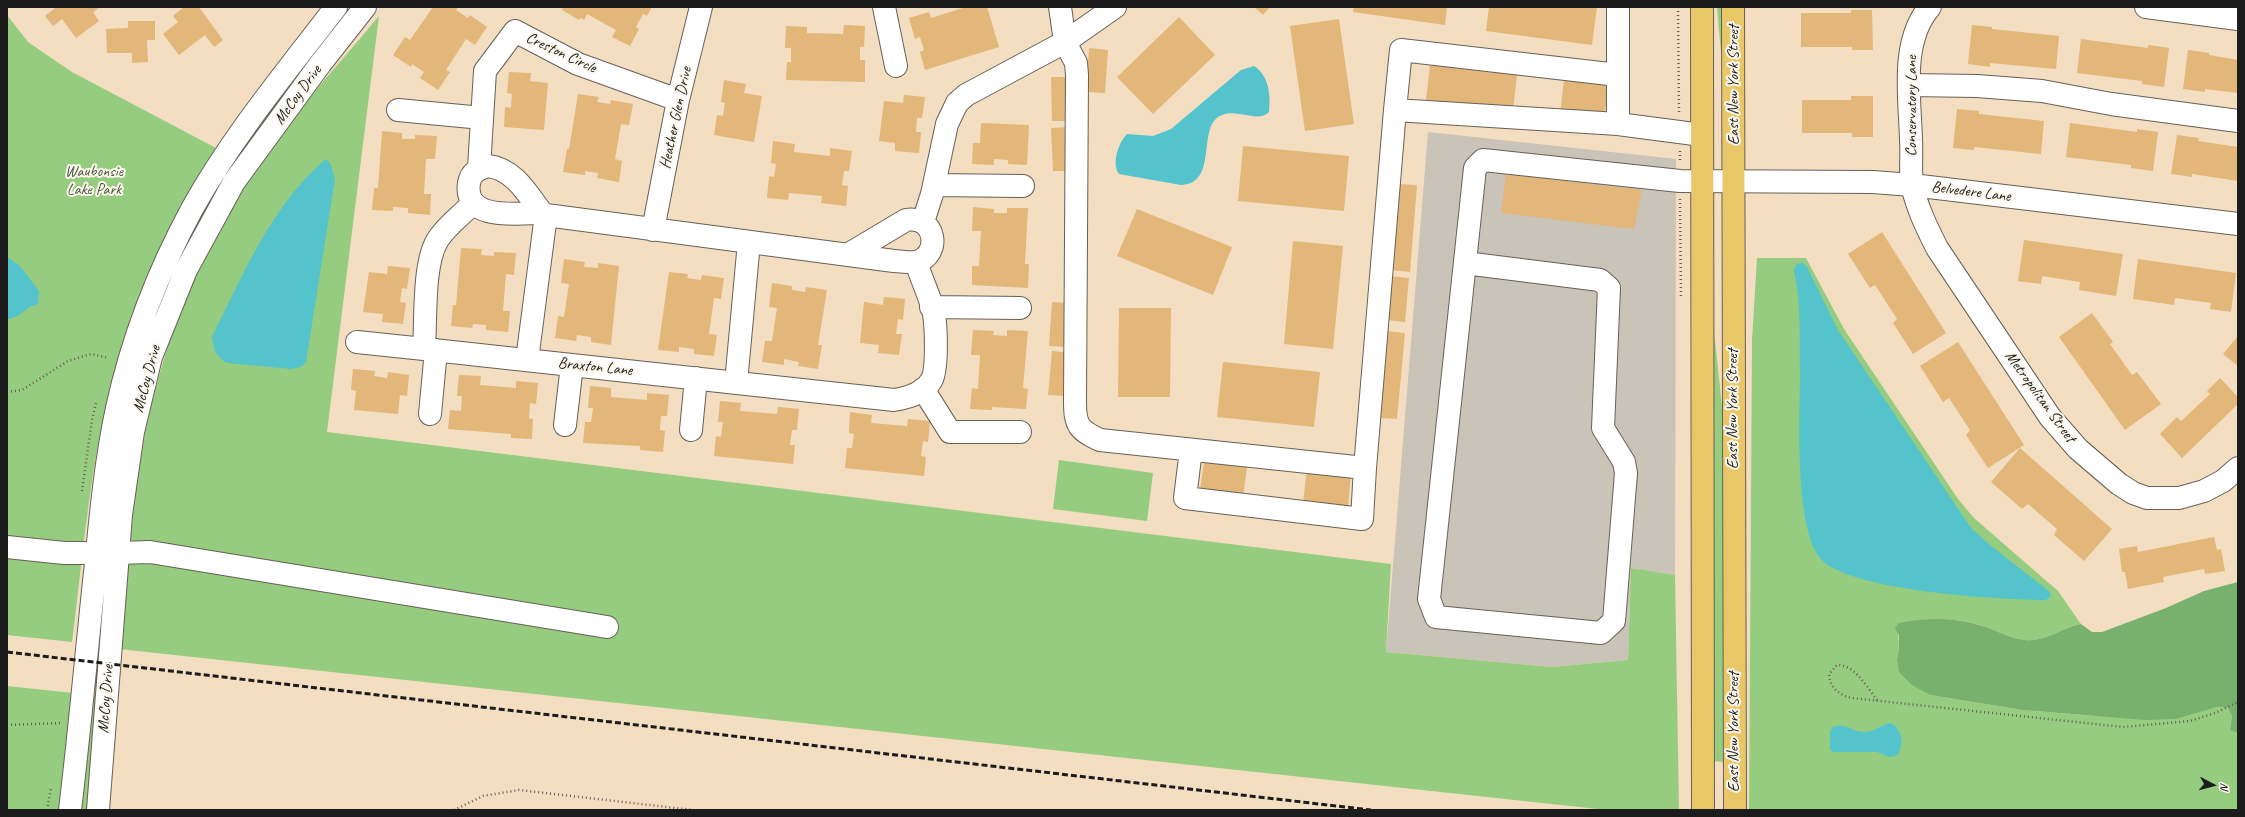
<!DOCTYPE html>
<style>
body{margin:0}
#map{position:relative;width:2245px;height:817px;overflow:hidden;background:#f3dec2;font-family:Caveat,sans-serif}
canvas{display:block}
.frame{position:absolute;inset:0;border:8px solid #1c1c1c;pointer-events:none}
.north{position:absolute;left:2193px;top:765px;width:40px;height:40px;-webkit-text-stroke:3px #fbf7ec;paint-order:stroke;rotate:96deg;font-size:11px;font-weight:700;line-height:16px;text-align:center;color:#1c1c1c}
.north::after{content:'';display:block;margin:auto;width:14px;height:18px;background:#1c1c1c;clip-path:polygon(50% 0,100% 100%,50% 72%,0 100%)}
</style>
<div id="map">
<canvas width="2245" height="817"></canvas>
<div class="frame"></div>
<div class="north">N</div>
</div>
<script>
const ctx = document.querySelector('canvas').getContext('2d');
ctx.lineJoin = 'round';
function fillPath(path, color) { ctx.fillStyle = color; ctx.fill(path, 'evenodd'); }
function trace(path, color, width, dash) { ctx.strokeStyle = color; ctx.lineWidth = width; ctx.lineCap = dash ? 'butt' : 'round'; ctx.setLineDash(dash || []); ctx.stroke(path); }
function drawText(font, color, halo, rows, align = 'center') {
  ctx.font = font + ' Caveat,sans-serif'; ctx.lineWidth = 4; ctx.setLineDash([]); ctx.textBaseline = 'middle'; ctx.strokeStyle = halo; ctx.fillStyle = color; for (const [text, x, y, turn = 0] of rows) {
    ctx.save(); ctx.translate(x, y); ctx.rotate((+turn || 0) * Math.PI / 180); ctx.textAlign = isNaN(turn) ? turn : align; if (halo) ctx.strokeText(text, 0, 0); ctx.fillText(text, 0, 0); ctx.restore();
  }
}
const industrial = new Path2D(`
 M 1428,132 L 1676,159 L 1675,575 L 1631,568 L 1628,660 L 1552,667 L 1386,652 Z`);
const green = new Path2D(`
 M 1717,7 L 1723,7 L 1723,53 L 1721,53 Z
 M 7,15 L 28,42 L 72,72 L 216,148 C 159,232 121,330 101,429 C 87,499 81,572 72,642 L 7,635 Z
 M 379,16 L 327,432 L 1391,564 L 1386,652 L 1552,667 L 1628,660 L 1631,568 L 1675,575 L 1679,810 L 1607,810 L 119,649 C 124,600 127,550 134,501 C 148,389 184,273 248,178 C 286,121 335,69 379,16 Z
 M 1757,258 L 1806,258 L 1844,329 L 1958,499 L 1974,518 L 2058,591 L 2081,624 C 2063,627 2046,642 2026,640 C 2011,639 2000,632 1986,627 C 1957,617 1928,618 1898,623 L 1899,649 L 1897,659 L 1930,695 L 2023,710 L 2096,716 L 2202,711 L 2217,707 L 2228,708 L 2232,716 L 2230,729 L 2238,733 L 2238,810 L 1749,810 L 1752,340 Z
 M 1713,322 L 1724,425 L 1724,762 L 1714,761 Z
 M 1059,460 L 1153,473 L 1147,521 L 1053,509 Z
 M 7,686 L 73,693 L 62,810 L 7,810 Z
 M 93,695 L 97,697 L 88,810 L 81,810 Z`);
const forest = new Path2D(`
 M 2238,582 L 2238,733 L 2230,730 L 2232,716 L 2228,708 L 2217,707 L 2175,719 L 2145,720 L 2023,710 L 1930,695 L 1912,685 L 1899,672 L 1897,659 L 1899,649 L 1899,635 L 1895,629 L 1898,623 C 1928,617 1957,617 1986,627 C 2000,632 2011,639 2026,640 C 2046,642 2063,627 2081,624 L 2092,632 L 2102,632 L 2166,608 L 2204,591 Z`);
const water = new Path2D(`
 M 1254,66 C 1269,75 1271,96 1269,112 C 1256,126 1226,100 1212,124 C 1202,144 1213,184 1181,185 L 1119,174 C 1111,163 1119,142 1127,134 L 1153,136 L 1171,129 L 1241,70 Z
 M 326,159 L 330,163 L 335,179 L 306,362 L 301,367 L 291,369 L 227,363 C 215,356 214,350 212,337 C 243,275 272,204 326,159 Z
 M 7,257 L 20,266 L 39,291 L 38,304 C 23,308 24,316 7,319 Z
 M 1802,262 L 1807,267 L 1838,330 L 1971,528 L 1991,546 L 2049,591 L 2051,596 L 2046,600 C 2002,600 1846,591 1820,558 C 1794,525 1800,416 1800,373 C 1799,338 1802,306 1794,271 L 1796,265 Z
 M 1890,723 C 1903,728 1905,747 1896,756 L 1889,757 L 1877,752 L 1833,752 L 1830,749 L 1830,732 L 1833,727 C 1846,722 1854,733 1866,732 C 1875,731 1881,725 1890,723 Z`);
const building = new Path2D(`
 M 54,7 L 100,7 L 93,12 L 99,21 L 76,38 L 62,19 L 53,26 L 45,16 L 55,8 Z
 M 184,7 L 199,7 L 223,40 L 214,47 L 205,35 L 179,55 L 163,34 L 178,22 L 173,16 Z
 M 433,7 L 458,7 L 456,10 L 468,18 L 470,15 L 487,27 L 475,45 L 466,39 L 446,70 L 450,72 L 438,90 L 420,78 L 424,72 L 412,64 L 411,67 L 393,55 L 405,37 L 410,40 Z
 M 563,7 L 652,7 L 647,16 L 643,14 L 636,27 L 639,29 L 630,46 L 612,37 L 616,30 L 587,14 L 584,20 L 580,18 L 579,20 L 562,10 Z
 M 966,7 L 987,7 L 999,47 L 925,70 L 920,52 L 924,50 L 920,37 L 915,39 L 909,18 L 929,12 L 931,18 Z
 M 1254,7 L 1270,7 L 1263,15 Z
 M 1354,7 L 1447,7 L 1445,25 L 1353,12 Z
 M 1489,7 L 1597,7 L 1592,45 L 1486,31 Z
 M 1851,10 L 1872,10 L 1873,50 L 1852,50 L 1852,47 L 1801,47 L 1801,13 L 1851,13 Z
 M 1179,17 L 1215,55 L 1153,114 L 1117,77 Z
 M 1339,19 L 1354,124 L 1305,131 L 1290,26 Z
 M 128,21 L 155,21 L 155,40 L 147,40 L 148,62 L 132,63 L 132,53 L 107,53 L 106,29 L 128,28 Z
 M 844,25 L 865,26 L 864,47 L 860,47 L 860,60 L 865,60 L 865,82 L 786,80 L 787,62 L 791,62 L 791,48 L 785,48 L 786,26 L 807,27 L 807,33 L 843,34 Z
 M 1972,25 L 1992,27 L 1992,29 L 2059,36 L 2056,69 L 1990,63 L 1990,67 L 1968,64 Z
 M 2081,39 L 2148,48 L 2148,45 L 2169,48 L 2164,87 L 2142,84 L 2142,81 L 2077,73 Z
 M 1089,48 L 1108,50 L 1105,93 L 1086,92 Z
 M 2188,50 L 2209,53 L 2209,55 L 2238,60 L 2238,93 L 2205,89 L 2205,92 L 2183,89 Z
 M 1430,65 L 1517,75 L 1513,110 L 1426,100 Z
 M 509,72 L 531,73 L 530,81 L 548,83 L 544,130 L 504,127 L 505,107 L 511,108 L 512,94 L 507,93 Z
 M 1051,77 L 1070,77 L 1072,121 L 1052,121 Z
 M 724,80 L 746,84 L 744,93 L 762,96 L 754,142 L 714,135 L 717,115 L 723,116 L 725,103 L 721,102 Z
 M 1564,80 L 1608,85 L 1604,120 L 1560,115 Z
 M 578,94 L 599,97 L 597,102 L 610,104 L 611,100 L 633,104 L 629,125 L 621,124 L 615,159 L 622,161 L 619,182 L 597,178 L 598,173 L 585,171 L 585,175 L 563,172 L 567,149 L 569,149 Z
 M 904,95 L 925,97 L 922,118 L 917,118 L 916,132 L 921,132 L 919,153 L 895,151 L 895,143 L 879,141 L 884,101 L 903,103 Z
 M 1851,96 L 1873,96 L 1873,137 L 1852,137 L 1852,133 L 1802,133 L 1802,100 L 1851,100 Z
 M 1957,109 L 1979,111 L 1979,114 L 2044,121 L 2041,154 L 1974,147 L 1974,150 L 1953,148 Z
 M 981,123 L 1029,125 L 1027,165 L 1008,164 L 1008,160 L 994,159 L 994,165 L 972,164 L 973,143 L 980,143 Z
 M 2070,123 L 2137,132 L 2137,129 L 2158,132 L 2153,171 L 2131,168 L 2131,165 L 2066,157 Z
 M 1071,127 L 1072,171 L 1053,171 L 1051,128 Z
 M 382,131 L 402,133 L 402,139 L 415,139 L 415,135 L 437,136 L 435,159 L 426,159 L 424,194 L 431,194 L 430,215 L 408,213 L 408,208 L 393,207 L 393,211 L 372,210 L 374,188 L 378,188 Z
 M 2177,135 L 2199,138 L 2198,141 L 2238,147 L 2238,181 L 2192,174 L 2192,177 L 2171,174 Z
 M 773,141 L 795,144 L 794,152 L 830,156 L 830,148 L 852,151 L 849,171 L 844,171 L 842,185 L 848,186 L 846,206 L 821,203 L 822,196 L 789,193 L 788,200 L 767,198 L 769,176 L 774,177 L 776,164 L 771,163 Z
 M 1243,146 L 1349,156 L 1344,211 L 1238,201 Z
 M 1506,174 L 1642,190 L 1634,229 L 1501,213 Z
 M 1398,184 L 1417,185 L 1410,272 L 1390,270 Z
 M 973,207 L 994,209 L 994,213 L 1007,213 L 1007,208 L 1028,208 L 1025,264 L 1029,264 L 1028,288 L 972,285 L 972,266 L 979,266 L 981,231 L 972,231 Z
 M 1137,209 L 1232,247 L 1213,295 L 1117,256 Z
 M 1882,232 L 1946,333 L 1913,354 L 1893,323 L 1897,319 L 1875,285 L 1870,288 L 1848,254 Z
 M 2024,240 L 2123,254 L 2116,296 L 2079,290 L 2080,282 L 2042,276 L 2041,284 L 2018,281 Z
 M 1293,241 L 1343,246 L 1333,349 L 1284,344 Z
 M 461,248 L 482,249 L 481,255 L 494,256 L 494,252 L 516,253 L 514,275 L 506,274 L 503,311 L 510,311 L 508,332 L 486,330 L 486,325 L 473,324 L 472,328 L 451,326 L 453,305 L 456,305 Z
 M 564,259 L 585,262 L 584,267 L 598,268 L 598,263 L 619,266 L 611,345 L 591,342 L 591,337 L 577,335 L 576,341 L 555,338 L 558,316 L 564,317 L 569,284 L 561,283 Z
 M 2138,259 L 2236,273 L 2231,312 L 2210,309 L 2211,303 L 2175,298 L 2174,305 L 2133,299 Z
 M 388,266 L 410,268 L 407,289 L 402,288 L 400,302 L 406,303 L 403,324 L 382,322 L 383,314 L 363,312 L 369,272 L 387,274 Z
 M 669,272 L 688,274 L 687,278 L 701,280 L 702,275 L 724,278 L 721,299 L 714,298 L 709,334 L 717,335 L 714,356 L 694,354 L 694,349 L 679,347 L 679,352 L 658,350 Z
 M 1390,276 L 1409,278 L 1405,322 L 1386,320 Z
 M 772,283 L 792,286 L 792,290 L 805,292 L 806,287 L 827,290 L 818,345 L 822,345 L 818,369 L 798,366 L 799,362 L 784,359 L 784,365 L 762,362 L 765,341 L 772,341 L 777,308 L 769,307 Z
 M 884,297 L 905,299 L 903,320 L 898,319 L 896,334 L 902,334 L 899,355 L 878,353 L 879,345 L 860,343 L 864,302 L 883,305 Z
 M 1052,302 L 1071,303 L 1068,347 L 1049,346 Z
 M 1119,308 L 1171,308 L 1170,397 L 1118,397 Z
 M 2092,313 L 2113,342 L 2110,344 L 2132,375 L 2137,372 L 2161,404 L 2125,430 L 2059,337 Z
 M 973,330 L 994,331 L 993,335 L 1007,336 L 1007,330 L 1028,331 L 1023,388 L 1028,389 L 1026,409 L 992,407 L 992,410 L 970,409 L 972,388 L 978,389 L 980,355 L 971,355 Z
 M 1385,331 L 1405,333 L 1397,419 L 1378,418 Z
 M 2238,336 L 2238,366 L 2223,354 Z
 M 1958,342 L 2024,445 L 1988,468 L 1966,435 L 1970,430 L 1949,398 L 1943,402 L 1920,366 Z
 M 1052,351 L 1071,353 L 1067,396 L 1048,395 Z
 M 1223,362 L 1320,372 L 1314,427 L 1217,417 Z
 M 353,369 L 375,371 L 374,376 L 387,378 L 388,372 L 409,375 L 407,396 L 400,395 L 398,414 L 354,410 L 356,391 L 351,390 Z
 M 459,375 L 481,376 L 480,385 L 516,388 L 516,381 L 538,383 L 536,404 L 530,403 L 529,418 L 533,419 L 532,439 L 511,438 L 511,434 L 448,429 L 450,410 L 461,411 L 462,396 L 457,396 Z
 M 2220,378 L 2238,397 L 2238,404 L 2182,458 L 2160,434 L 2177,417 L 2181,421 L 2210,394 L 2207,391 Z
 M 590,386 L 611,388 L 611,397 L 647,400 L 647,393 L 669,395 L 667,416 L 661,416 L 660,430 L 665,431 L 663,452 L 640,450 L 640,446 L 583,443 L 585,422 L 591,422 L 593,408 L 588,408 Z
 M 720,401 L 741,403 L 740,411 L 777,414 L 778,407 L 799,409 L 797,430 L 792,430 L 790,445 L 795,445 L 793,464 L 714,456 L 716,436 L 721,437 L 723,422 L 718,422 Z
 M 850,412 L 872,415 L 871,423 L 907,426 L 908,419 L 930,421 L 928,442 L 923,441 L 921,456 L 926,457 L 924,476 L 845,468 L 847,448 L 852,448 L 854,434 L 849,433 Z
 M 2020,448 L 2112,529 L 2084,561 L 2054,535 L 2057,529 L 2028,504 L 2022,509 L 1991,482 Z
 M 1205,455 L 1248,460 L 1243,496 L 1200,490 Z
 M 1307,468 L 1351,473 L 1348,508 L 1303,503 Z
 M 2214,537 L 2217,550 L 2221,549 L 2225,571 L 2205,574 L 2204,569 L 2163,577 L 2164,582 L 2128,589 L 2125,572 L 2122,572 L 2119,549 L 2137,546 L 2138,552 Z`);
const path = new Path2D(`
 M 1678,7 L 1679,112
 M 1680,151 L 1680,162
 M 1680,199 L 1681,298
 M 7,392 L 22,390 L 68,361 L 91,354 L 109,358
 M 82,491 L 92,420 L 96,403
 M 1877,700 C 1867,687 1854,664 1837,665 L 1829,674 C 1830,688 1839,695 1852,698 L 2123,727 L 2190,721 L 2215,713 L 2238,702
 M 7,725 L 60,723
 M 47,810 L 51,788
 M 454,810 L 483,796 L 519,790 L 693,810`);
const minor = new Path2D(`
 M 884,7 L 896,66
 M 1060,7 L 1065,42 L 1076,63 L 1077,75 L 1075,401 C 1075,425 1078,430 1100,440 L 1365,468 L 1395,110 L 1618,124 L 1618,7
 M 1930,7 C 1900,41 1910,98 1911,140 C 1912,154 1910,171 1912,185 C 1917,208 1927,228 1937,248 L 2050,417 L 2078,449 L 2119,484 L 2133,493 L 2147,498 L 2179,498 L 2204,491 L 2223,481 L 2238,468
 M 2146,7 L 2238,19
 M 1909,85 L 1977,86 L 2042,91 L 2111,104 L 2238,121
 M 398,110 L 482,118
 M 1395,110 L 1401,50 L 1618,75
 M 1618,124 L 1702,135
 M 488,166 C 514,169 527,193 542,213 C 519,213 463,222 469,183 C 471,172 478,169 488,166 Z
 M 479,168 L 485,71 L 515,31 L 578,64 L 678,100
 M 935,185 L 1023,186
 M 473,203 C 462,215 445,227 437,241 C 423,265 426,320 424,349 L 894,400 C 907,398 923,394 931,381 C 938,371 936,327 934,314 C 932,301 920,276 916,262
 M 542,213 L 546,215 L 894,261 C 900,261 909,263 916,262 C 942,255 936,215 906,220 L 849,254
 M 923,222 L 932,194 L 947,124 L 957,103 L 966,95 L 1065,42 L 1115,7
 M 653,230 L 678,100 L 701,7
 M 1465,263 L 1600,280 L 1609,288 L 1603,428 L 1624,462 L 1626,473 L 1614,621 L 1601,633 L 1436,617 L 1429,599 L 1475,168 L 1483,160 L 1680,181 L 1873,182 L 1912,185 L 2238,224
 M 931,307 L 1020,308
 M 357,342 L 424,349
 M 527,360 L 546,215
 M 736,383 L 749,242
 M 923,389 L 950,432 L 1020,432
 M 430,414 L 436,350
 M 565,425 L 572,365
 M 691,430 L 696,378
 M 1191,450 L 1185,498 L 1362,519 L 1365,468
 M 7,547 L 64,553 L 97,553
 M 118,553 L 150,552 L 607,627
 M 70,810 C 80,728 87,645 96,563 C 101,511 106,459 117,408 C 132,340 159,270 192,209 C 232,137 286,72 336,7
 M 98,810 L 121,515 L 133,432 L 151,357 L 186,270 L 234,182 L 321,63 L 365,7`);
const major = new Path2D(`
 M 1702,7 L 1703,810
 M 1733,7 L 1735,810`);
const rail = new Path2D(`
 M 7,652 L 1371,810`);
const streetNames = [
 ["Creston Circle",561,53,25],
 ["East New York Street",1734,85,-90],
 ["McCoy Drive",298,95,-54],
 ["Conservatory Lane",1912,106,-90],
 ["Heather Glen Drive",676,118,-78],
 ["Belvedere Lane",1971,192,7],
 ["Braxton Lane",595,367,6],
 ["McCoy Drive",147,379,-75],
 ["Metropolitan Street",2040,397,54],
 ["East New York Street",1733,409,-90],
 ["McCoy Drive",106,699,-86],
 ["East New York Street",1734,732,-90]
];
const parkNames = [
 ["Waubonsie",94,172],
 ["Lake Park",94,190]
];
fillPath(industrial, '#cac3b8');
fillPath(green, '#96cc7f');
fillPath(forest, '#78b06e');
fillPath(water, '#55c3cb');
fillPath(building, '#e3b679');
trace(minor, '#676056', 24);
trace(major, '#676056', 24);
trace(path, '#676056', 2.5, [1, 3]);
trace(minor, '#fff', 22);
trace(major, '#e9c769', 22);
trace(rail, '#1c1c1c', 3, [6, 3]);
drawText('16px', '#1c1c1c', '#fbf7ec', streetNames);
drawText('16px', '#475a3f', '#fbf7ec', parkNames);
</script>
